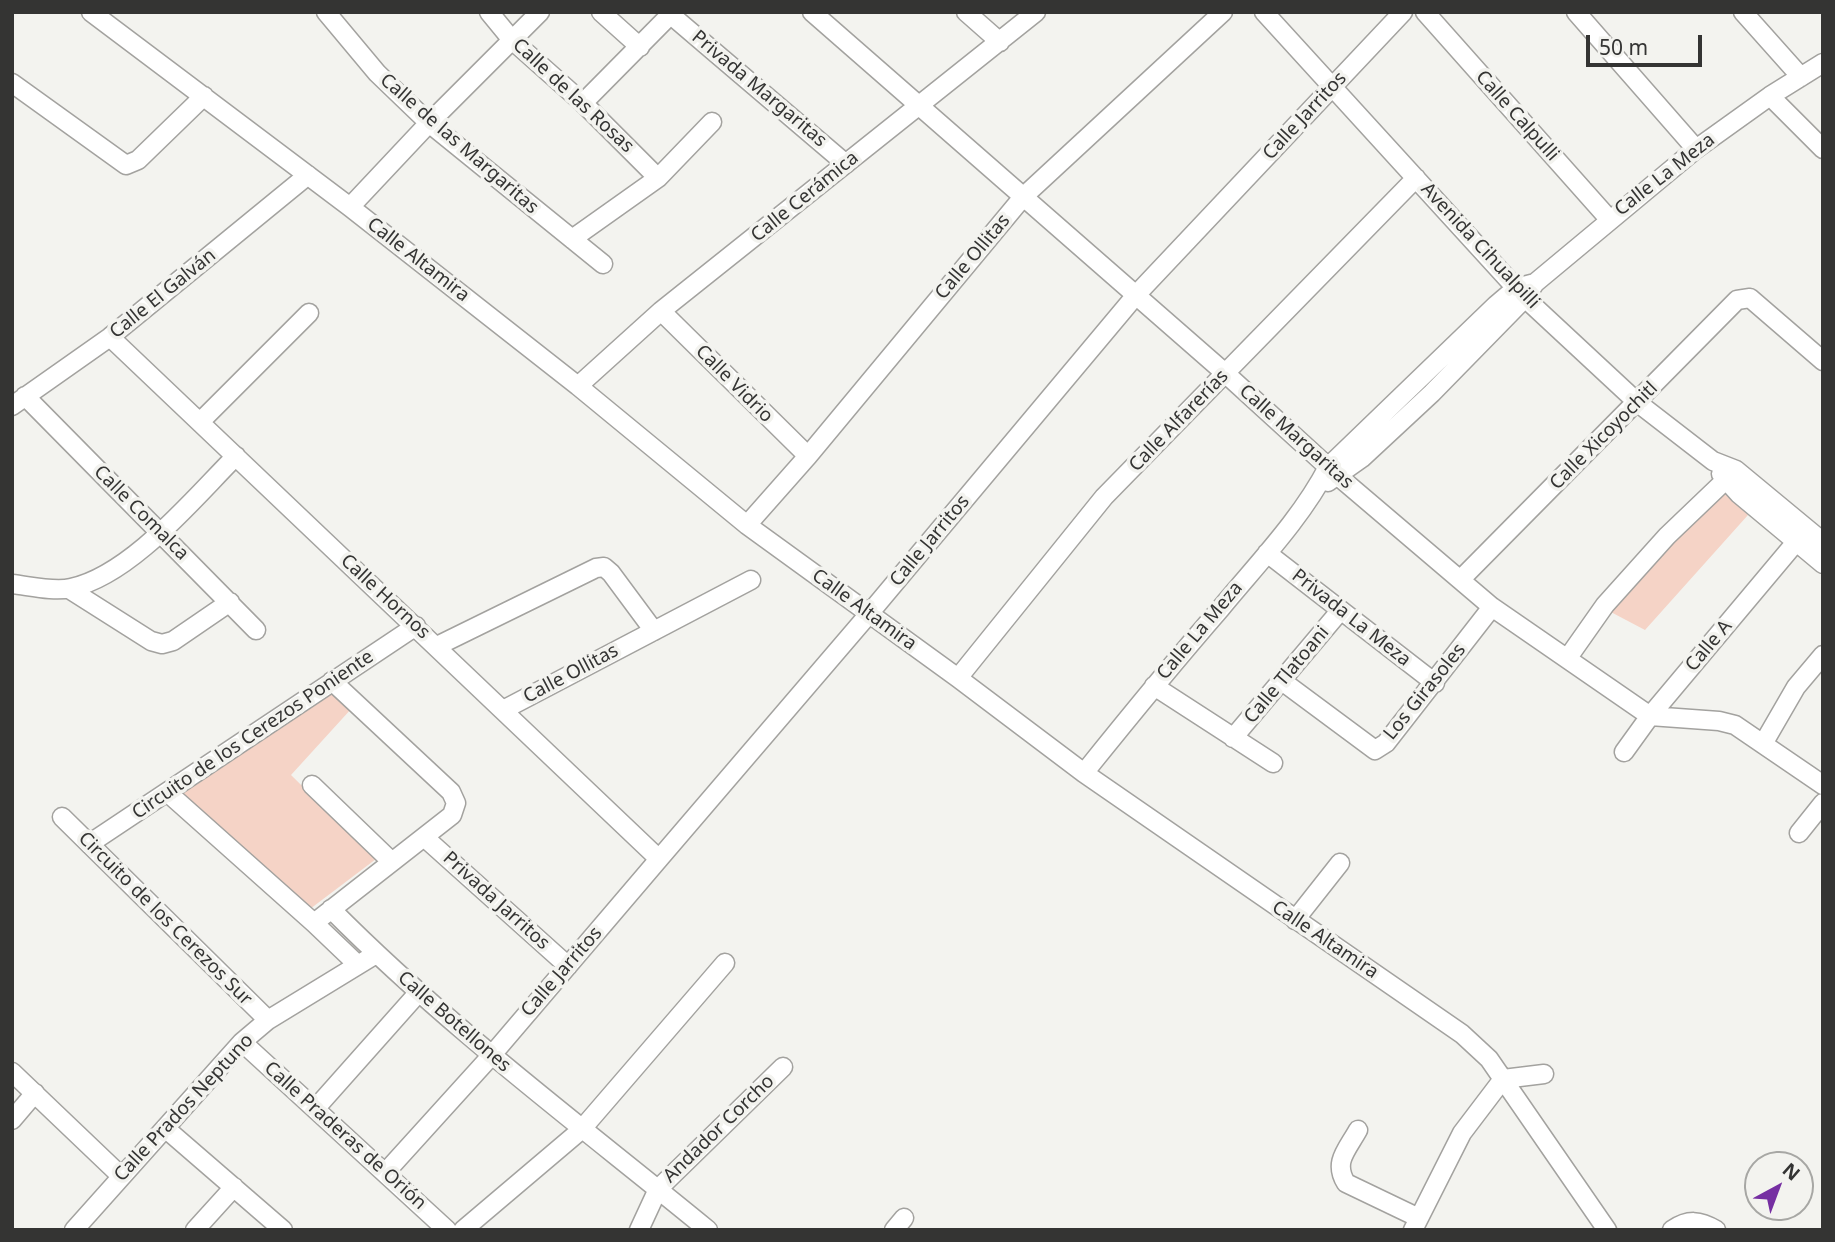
<!DOCTYPE html>
<meta charset="utf-8">
<style>
body{margin:0}
#map{position:relative;width:1835px;height:1242px;overflow:hidden;background:#f3f3ef;font-family:"Noto Sans",sans-serif}
canvas{display:block}
.frame{position:absolute;inset:0;border:14px solid #343433;pointer-events:none}
.north{position:absolute;left:1744px;top:1151px;width:70px;height:70px;box-sizing:border-box;background:#f3f3ef;border:2px solid #a7a7a4;border-radius:50%;rotate:41deg;font-size:19px;font-weight:700;line-height:28px;text-align:center;color:#343433}
.north::after{content:'';display:block;margin:auto;width:24px;height:32px;background:#762fa2;clip-path:polygon(50% 0,100% 100%,50% 72%,0 100%)}
.scale{position:absolute;left:1586px;top:35px;width:116px;height:32px;box-sizing:border-box;border:4px solid #343433;border-top:0;padding-left:9px;font-size:21px;line-height:24px;white-space:nowrap;color:#343433;-webkit-text-stroke:5px #f3f3ef;paint-order:stroke}
</style>
<div id="map">
<canvas width="1835" height="1242"></canvas>
<div class="frame"></div>
<div class="north">N</div>
<div class="scale">50 m</div>
</div>
<script>
const ctx = document.querySelector('canvas').getContext('2d');
ctx.lineJoin = 'round';
function fillPath(path, color) { ctx.fillStyle = color; ctx.fill(path, 'evenodd'); }
function trace(path, color, width, dash) { ctx.strokeStyle = color; ctx.lineWidth = width; ctx.lineCap = dash ? 'butt' : 'round'; ctx.setLineDash(dash || []); ctx.stroke(path); }
function drawText(font, color, halo, rows, align = 'center') {
  ctx.font = font + ' "Noto Sans",sans-serif'; ctx.lineWidth = 7; ctx.setLineDash([]); ctx.textBaseline = 'middle'; ctx.strokeStyle = halo; ctx.fillStyle = color; for (const [text, x, y, turn = 0] of rows) {
    ctx.save(); ctx.translate(x, y); ctx.rotate((+turn || 0) * Math.PI / 180); ctx.textAlign = isNaN(turn) ? turn : align; if (halo) ctx.strokeText(text, 0, 0); ctx.fillText(text, 0, 0); ctx.restore();
  }
}
const green = new Path2D(`
 M 1724,493 L 1748,515 L 1645,630 L 1607,610 Z
 M 331,691 L 352,708 L 291,775 L 376,859 L 310,909 L 183,793 Z`);
const minor = new Path2D(`
 M 91,12 L 350,207 L 578,386 L 747,525 L 958,678 L 1084,773 L 1462,1034 L 1489,1059 L 1607,1230
 M 326,12 L 377,73 L 429,123 L 603,264
 M 489,12 L 512,40 L 583,103 L 658,178
 M 601,12 L 640,47
 M 812,12 L 1225,373 L 1338,476 L 1492,607 L 1650,716 L 1719,721 L 1735,725 L 1823,785
 M 966,12 L 1000,42
 M 1264,12 L 1525,298 L 1638,403 L 1713,461 L 1736,470 L 1823,542
 M 1425,12 L 1609,219
 M 1576,12 L 1696,149
 M 1743,12 L 1801,77
 M 671,15 L 846,164
 M 12,83 L 126,165 L 138,160 L 204,96
 M 1770,96 L 1823,149
 M 583,103 L 673,12
 M 350,207 L 429,123 L 540,12
 M 572,239 L 658,178 L 712,122
 M 661,311 L 808,456
 M 110,337 L 659,859
 M 578,386 L 661,311 L 1036,12
 M 25,396 L 256,630
 M 12,406 L 110,337 L 308,175
 M 200,422 L 309,313
 M 1721,474 L 1739,494 L 1823,564
 M 1328,482 L 1362,458 L 1432,393 L 1525,298 L 1535,283 L 1696,149 L 1770,96 L 1823,63
 M 747,525 L 808,456 L 1023,197 L 1223,12
 M 1267,553 L 1435,683
 M 1461,579 L 1737,300 L 1750,298 L 1823,361
 M 12,584 C 30,586 54,592 71,588 C 131,575 193,499 236,456
 M 69,589 L 151,641 L 162,644 L 173,641 L 230,602
 M 437,646 L 596,568 L 604,567 L 611,573 L 654,631
 M 1567,659 L 1605,605 L 1667,536 L 1736,470
 M 958,678 L 1104,497 L 1416,178
 M 1282,681 L 1375,750 L 1386,743 L 1492,607
 M 1154,686 L 1273,763
 M 503,710 L 751,580
 M 1233,738 L 1340,611
 M 1763,744 L 1796,687 L 1823,655
 M 1624,752 L 1650,716 L 1796,542
 M 1084,773 C 1129,717 1174,662 1221,608 C 1258,563 1301,519 1328,467 L 1496,305 L 1516,288 L 1535,283
 M 312,785 L 392,862
 M 167,792 L 314,923 L 358,965
 M 62,817 L 268,1020
 M 1799,833 L 1823,803
 M 424,837 L 568,966
 M 89,844 L 416,626
 M 331,909 C 448,1027 580,1125 708,1230
 M 1295,920 L 1340,863
 M 314,923 L 452,815 L 456,803 L 451,792 L 332,681
 M 242,1042 L 447,1230
 M 12,1072 L 121,1176
 M 1503,1079 L 1544,1074
 M 315,1109 L 419,992
 M 12,1120 L 35,1093
 M 165,1128 L 283,1230
 M 1358,1130 C 1347,1150 1333,1162 1346,1183 L 1419,1218
 M 385,1173 L 491,1056 L 659,859 L 868,615 L 1136,295 L 1403,12
 M 74,1230 L 242,1042 L 268,1020 L 376,954
 M 195,1230 L 234,1187
 M 463,1230 L 581,1130 L 725,963
 M 639,1230 L 658,1189 L 783,1067
 M 894,1230 L 904,1218
 M 1413,1230 L 1462,1133 L 1503,1079
 M 1672,1230 C 1688,1219 1700,1220 1716,1230`);
const streetNames = [
 ["Privada Margaritas",759,89,40],
 ["Calle de las Rosas",573,96,43],
 ["Calle Jarritos",1305,116,-47],
 ["Calle Calpulli",1517,116,48],
 ["Calle de las Margaritas",459,144,41],
 ["Calle La Meza",1665,175,-38],
 ["Calle Cerámica",805,197,-39],
 ["Avenida Cihualpilli",1480,246,47],
 ["Calle Ollitas",973,257,-50],
 ["Calle Altamira",418,260,38],
 ["Calle El Galván",163,294,-39],
 ["Calle Vidrio",734,384,45],
 ["Calle Alfarerías",1179,421,-46],
 ["Calle Xicoyochitl",1604,436,-45],
 ["Calle Margaritas",1296,437,42],
 ["Calle Comalca",141,513,45],
 ["Calle Jarritos",930,541,-50],
 ["Calle Hornos",385,597,43],
 ["Calle Altamira",864,610,36],
 ["Privada La Meza",1351,618,38],
 ["Calle La Meza",1200,631,-50],
 ["Calle A",1709,646,-50],
 ["Calle Ollitas",571,674,-28],
 ["Calle Tlatoani",1287,675,-50],
 ["Los Girasoles",1425,692,-51],
 ["Circuito de los Cerezos Poniente",253,735,-34],
 ["Privada Jarritos",496,901,42],
 ["Circuito de los Cerezos Sur",165,919,45],
 ["Calle Altamira",1325,940,34],
 ["Calle Jarritos",562,972,-49],
 ["Calle Botellones",454,1022,41],
 ["Calle Prados Neptuno",184,1108,-47],
 ["Andador Corcho",719,1129,-44],
 ["Calle Praderas de Orión",345,1136,42]
];
fillPath(green, '#f5d3c6');
trace(minor, '#a3a29f', 21);
trace(minor, '#fff', 18);
drawText('19px', '#343433', '#f3f3ef', streetNames);
</script>
